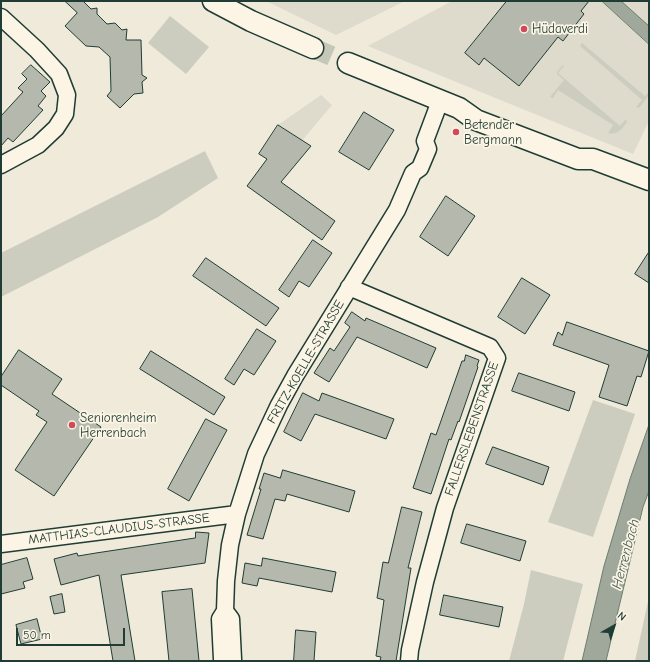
<!DOCTYPE html>
<meta charset="utf-8">
<style>
body{margin:0}
#map{position:relative;width:650px;height:662px;overflow:hidden;background:#efeada;font-family:"Comic Neue",sans-serif}
canvas{display:block}
.frame{position:absolute;inset:0;border:2px solid #1f3d34;pointer-events:none}
.north{position:absolute;left:594px;top:606px;width:40px;height:40px;-webkit-text-stroke:3px #fcf5e5;paint-order:stroke;rotate:39deg;font-size:11px;font-weight:700;line-height:16px;text-align:center;color:#1f3d34}
.north::after{content:'';display:block;margin:auto;width:14px;height:18px;background:#1f3d34;clip-path:polygon(50% 0,100% 100%,50% 72%,0 100%)}
.scale{position:absolute;left:16px;top:628px;width:109px;height:18px;box-sizing:border-box;border:2px solid #1f3d34;border-top:0;padding-left:5px;font-size:12px;line-height:14px;white-space:nowrap;color:#1f3d34;-webkit-text-stroke:3px #fcf5e5;paint-order:stroke}
</style>
<div id="map">
<canvas width="650" height="662"></canvas>
<div class="frame"></div>
<div class="north">N</div>
<div class="scale">50 m</div>
</div>
<script>
const ctx = document.querySelector('canvas').getContext('2d');
ctx.lineJoin = 'round';
function fillPath(path, color) { ctx.fillStyle = color; ctx.fill(path, 'evenodd'); }
function trace(path, color, width, dash) { ctx.strokeStyle = color; ctx.lineWidth = width; ctx.lineCap = dash ? 'butt' : 'round'; ctx.setLineDash(dash || []); ctx.stroke(path); }
function drawText(font, color, halo, rows, align = 'center') {
  ctx.font = font + ' "Comic Neue",sans-serif'; ctx.lineWidth = 3.5; ctx.setLineDash([]); ctx.textBaseline = 'middle'; ctx.strokeStyle = halo; ctx.fillStyle = color; for (const [text, x, y, turn = 0] of rows) {
    ctx.save(); ctx.translate(x, y); ctx.rotate((+turn || 0) * Math.PI / 180); ctx.textAlign = isNaN(turn) ? turn : align; if (halo) ctx.strokeText(text, 0, 0); ctx.fillText(text, 0, 0); ctx.restore();
  }
}
const built = new Path2D(`
 M 266,1 L 405,1 L 336,35 Z
 M 452,1 L 649,1 L 649,121 L 633,154 L 368,46 Z
 M 321,95 L 332,105 L 284,162 L 286,130 L 278,125 Z`);
const green = new Path2D(`
 M 170,16 L 209,47 L 186,74 L 148,43 Z
 M 582,43 L 645,96 L 649,92 L 649,95 L 639,108 L 636,107 L 642,100 L 580,46 Z
 M 563,65 L 564,66 L 558,73 L 620,126 L 626,119 L 627,122 C 622,128 618,136 608,133 L 613,125 L 558,90 L 553,98 L 550,97 L 564,80 L 557,74 L 557,72 Z
 M 205,151 L 218,178 L 158,217 L 1,297 L 1,253 Z
 M 593,400 L 635,414 L 593,537 L 548,522 Z
 M 531,570 L 583,584 L 563,661 L 509,661 L 524,604 Z
 M 649,597 L 649,661 L 635,661 Z`);
const water = new Path2D(`
 M 602,1 L 621,1 L 649,26 L 649,44 Z
 M 649,425 L 649,491 L 643,507 L 606,661 L 582,661 L 604,566 L 630,479 Z`);
const building = new Path2D(`
 M 65,1 L 83,1 L 91,9 L 97,8 L 97,14 L 107,24 L 115,23 L 122,30 L 127,29 L 126,40 L 141,40 L 142,75 L 147,78 L 142,82 L 143,93 L 134,94 L 120,108 L 107,96 L 111,91 L 110,57 L 99,47 L 86,46 L 65,26 L 77,13 Z
 M 507,1 L 589,1 L 581,11 L 584,14 L 563,41 L 558,37 L 519,86 L 484,58 L 479,65 L 465,53 Z
 M 31,65 L 50,82 L 41,91 L 46,96 L 38,106 L 43,110 L 13,142 L 8,138 L 1,146 L 1,116 L 23,92 L 18,88 L 27,79 L 22,74 Z
 M 364,112 L 394,130 L 369,170 L 339,152 Z
 M 278,125 L 311,146 L 281,182 L 335,221 L 322,240 L 247,186 L 267,159 L 259,154 Z
 M 446,196 L 475,216 L 448,256 L 420,237 Z
 M 313,240 L 332,253 L 309,287 L 299,281 L 289,297 L 279,290 Z
 M 649,252 L 649,283 L 635,274 Z
 M 206,258 L 279,308 L 266,326 L 193,276 Z
 M 522,278 L 550,295 L 525,334 L 498,317 Z
 M 352,312 L 365,321 L 366,318 L 436,348 L 427,368 L 357,337 L 329,382 L 314,373 L 330,348 L 334,351 L 350,327 L 345,323 Z
 M 567,322 L 649,351 L 641,377 L 637,376 L 627,406 L 599,397 L 609,365 L 553,345 L 558,332 L 562,335 Z
 M 257,329 L 276,341 L 254,375 L 244,369 L 234,385 L 225,379 Z
 M 19,350 L 62,379 L 52,394 L 101,427 L 54,496 L 15,470 L 47,422 L 36,415 L 39,411 L 1,385 L 1,377 Z
 M 151,351 L 225,397 L 214,415 L 140,369 Z
 M 466,355 L 479,360 L 477,366 L 478,367 L 459,422 L 458,421 L 451,440 L 449,439 L 431,494 L 413,488 L 431,433 L 436,435 L 462,361 L 464,361 Z
 M 519,373 L 575,392 L 569,411 L 512,391 Z
 M 303,393 L 319,401 L 322,393 L 394,419 L 386,439 L 315,414 L 301,441 L 284,432 Z
 M 206,419 L 227,430 L 189,501 L 168,489 Z
 M 493,447 L 549,467 L 543,485 L 486,464 Z
 M 283,470 L 355,491 L 349,512 L 287,494 L 285,501 L 275,499 L 263,539 L 247,535 L 261,489 L 259,489 L 264,473 L 280,478 Z
 M 402,507 L 422,512 L 408,568 L 411,568 L 396,661 L 380,661 L 381,657 L 376,656 L 384,600 L 377,598 L 383,562 L 388,563 Z
 M 467,524 L 526,541 L 520,561 L 461,543 Z
 M 196,532 L 209,533 L 205,563 L 121,575 L 135,661 L 113,661 L 99,575 L 61,585 L 54,559 L 77,553 L 78,556 L 96,553 L 195,538 Z
 M 27,558 L 33,579 L 23,582 L 25,588 L 1,594 L 1,565 Z
 M 263,558 L 336,572 L 332,592 L 259,578 L 257,586 L 242,583 L 245,563 L 261,566 Z
 M 192,589 L 199,661 L 169,661 L 162,592 Z
 M 62,594 L 65,612 L 54,614 L 50,597 Z
 M 444,595 L 503,607 L 499,627 L 440,615 Z
 M 37,619 L 42,639 L 21,644 L 16,625 Z
 M 296,630 L 316,632 L 314,661 L 294,661 Z`);
const tertiaryTunnel = new Path2D(`
 M 313,48 L 348,63`);
const minor = new Path2D(`
 M 1,17 L 37,50 L 59,74 L 67,95 L 65,114 L 56,128 L 38,145 L 1,165
 M 349,287 L 490,347 L 497,358 L 445,508 L 425,582 L 410,650 L 409,661
 M 1,544 L 237,514
 M 225,611 L 231,619 L 233,659 L 233,661
 M 223,661 L 222,659 L 220,619 L 225,611 L 226,581 L 230,545 L 237,514 L 256,454 L 279,405 L 295,376 L 397,210 L 413,173 L 420,168 L 428,149 L 425,141 L 440,101`);
const tertiary = new Path2D(`
 M 213,1 L 251,21 L 313,48
 M 348,63 L 459,108 L 476,120 L 578,159 L 593,159 L 649,180`);
const markers = [
 [524,29,4,"#d1495b"],
 [456,132,4,"#d1495b"],
 [72,425,4,"#d1495b"]
];
const poiNames = [
 ["Hüdaverdi",532,29],
 ["Betender",464,125],
 ["Bergmann",464,140],
 ["Seniorenheim",80,418],
 ["Herrenbach",80,433]
];
const streetNames = [
 ["FRITZ-KOELLE-STRASSE",306,362,-60],
 ["FALLERSLEBENSTRASSE",472,429,-71],
 ["MATTHIAS-CLAUDIUS-STRASSE",119,529,-7]
];
const waterNames = [
 ["Herrenbach",626,554,-75]
];
fillPath(built, '#dedbcc');
fillPath(green, '#cccdbf');
fillPath(water, '#9fa89a');
trace(water, '#6c7d71', 1);
fillPath(building, '#b5b9ad');
trace(building, '#1f3d34', 1);
trace(tertiaryTunnel, '#c5c7b9', 20, [20, 10]);
trace(minor, '#1f3d34', 19);
trace(tertiary, '#1f3d34', 23);
trace(minor, '#fcf5e5', 16);
trace(tertiary, '#fcf5e5', 20);
for (const [x, y, r, color] of markers) { const dot = new Path2D(); dot.arc(x, y, r, 0, 2 * Math.PI); ctx.fillStyle = color; ctx.fill(dot); trace(dot, '#fcf5e5', 1.5); }
drawText('13px', '#1f3d34', '#fcf5e5', poiNames, 'left');
drawText('13px', '#1f3d34', '#fcf5e5', streetNames);
drawText('italic 14px', '#455d53', '#fcf5e5', waterNames);
</script>
